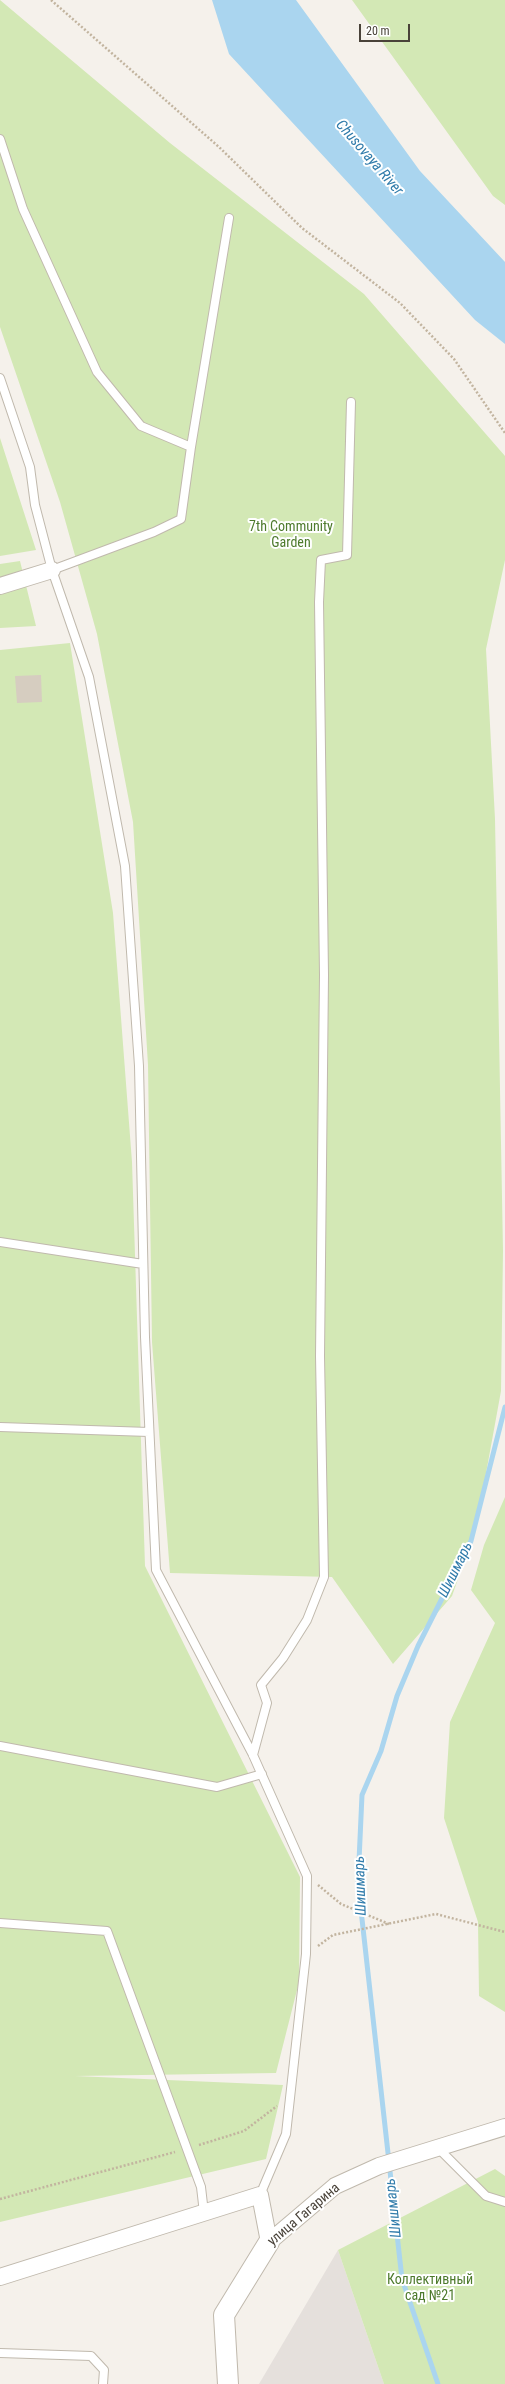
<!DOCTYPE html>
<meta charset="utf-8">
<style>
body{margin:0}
#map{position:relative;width:505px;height:2384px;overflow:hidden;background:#f5f1eb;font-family:"Roboto Condensed",sans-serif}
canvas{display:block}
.scale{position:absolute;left:359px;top:24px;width:51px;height:18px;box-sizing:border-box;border:2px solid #494239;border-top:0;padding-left:5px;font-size:12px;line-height:14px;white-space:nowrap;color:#494239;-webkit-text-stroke:3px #fff;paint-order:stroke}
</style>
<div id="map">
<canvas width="505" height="2384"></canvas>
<div class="scale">20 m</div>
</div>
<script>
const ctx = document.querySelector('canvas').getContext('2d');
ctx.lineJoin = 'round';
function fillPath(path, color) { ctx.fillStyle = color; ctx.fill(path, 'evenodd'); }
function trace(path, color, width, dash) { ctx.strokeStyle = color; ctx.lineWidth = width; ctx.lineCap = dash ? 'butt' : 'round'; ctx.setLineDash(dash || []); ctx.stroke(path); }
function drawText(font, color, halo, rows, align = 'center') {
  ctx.font = font + ' "Roboto Condensed",sans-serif'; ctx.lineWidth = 4; ctx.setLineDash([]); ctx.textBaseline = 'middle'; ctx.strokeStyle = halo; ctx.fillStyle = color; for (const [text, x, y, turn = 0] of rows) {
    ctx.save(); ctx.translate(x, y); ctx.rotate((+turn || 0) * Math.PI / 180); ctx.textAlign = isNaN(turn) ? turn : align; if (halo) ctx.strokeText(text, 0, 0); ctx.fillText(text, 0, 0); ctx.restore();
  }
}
const industrial = new Path2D(`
 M 338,2250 L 384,2384 L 259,2384 Z`);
const green = new Path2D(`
 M 0,0 L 170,143 L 364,294 L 505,456 L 505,560 L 486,649 L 495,819 L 503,1251 L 501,1391 L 476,1528 L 452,1596 L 393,1664 L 332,1577 L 170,1573 L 152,1342 L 148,1065 L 133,822 L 97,634 L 60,502 L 0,327 Z
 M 352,0 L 505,0 L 505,205 L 493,196 Z
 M 0,438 L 36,550 L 0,556 Z
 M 20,561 L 36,626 L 0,628 L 0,564 Z
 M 70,643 L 113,913 L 132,1162 L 145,1566 L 300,1877 L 299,1982 L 276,2073 L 75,2076 L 283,2085 L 266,2159 L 0,2222 L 0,650 Z
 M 505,1497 L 505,2012 L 479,1996 L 478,1922 L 444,1818 L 450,1722 L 495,1623 L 471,1590 L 484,1545 Z
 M 495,2169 L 505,2176 L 505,2384 L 384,2384 L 338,2250 Z`);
const water = new Path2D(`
 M 212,0 L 296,0 L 420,171 L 505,262 L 505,344 L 475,320 L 229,54 Z`);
const stream = new Path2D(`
 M 438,2384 L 402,2279 L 358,1883 L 362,1795 L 381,1751 L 397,1696 L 418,1646 L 471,1541 L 505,1407`);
const building = new Path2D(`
 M 41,675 L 42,702 L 17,703 L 15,676 Z`);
const path = new Path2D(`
 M 51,0 L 219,147 L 302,228 L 400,303 L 454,359 L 505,433
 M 318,1885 L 341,1904 L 389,1924
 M 318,1946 L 333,1935 L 436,1914 L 505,1932
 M 199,2145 L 244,2131 L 277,2106
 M 0,2199 L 175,2152`);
const service = new Path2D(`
 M 0,139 L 23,209 L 97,372 L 141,426 L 191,447 L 181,519 L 154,532 L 52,570
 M 0,378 L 30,467 L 35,505 L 52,570 L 89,677 L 125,866 L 139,1066 L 145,1337 L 156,1570 L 253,1755 L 307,1876 L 306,1954 L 286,2134 L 260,2195
 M 191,447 L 229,218
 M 0,1242 L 143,1264
 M 0,1427 L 149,1432
 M 0,1746 L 217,1787 L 262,1774
 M 253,1755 L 267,1703 L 261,1685 L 283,1658 L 307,1620 L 324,1577 L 320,1356 L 324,975 L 319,602 L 321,560 L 347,555 L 351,402
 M 0,1923 L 107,1931 L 201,2187 L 204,2213
 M 436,2146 L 486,2196 L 505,2202
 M 0,2353 L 91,2356 L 104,2370 L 103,2384`);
const minor = new Path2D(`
 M 0,586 L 52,570
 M 0,2277 L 260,2195 L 269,2242 L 335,2186 L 379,2166 L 505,2127`);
const tertiary = new Path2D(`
 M 228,2384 L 224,2315 L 269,2242`);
const parkNames = [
 ["7th Community",291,527],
 ["Garden",291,543],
 ["Коллективный",430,2280],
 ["сад №21",430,2296]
];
const streetNames = [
 ["улица Гагарина",304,2215,-40]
];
const waterNames = [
 ["Chusovaya River",369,158,49],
 ["Шишмарь",456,1570,-64],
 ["Шишмарь",361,1886,-92],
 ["Шишмарь",394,2208,-96]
];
fillPath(industrial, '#e5e0dc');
fillPath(green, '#d3e8b5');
fillPath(water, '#aad5ef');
trace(stream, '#aad5ef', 5);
fillPath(building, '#d6cdc0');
trace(service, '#c0b9ad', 10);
trace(minor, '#c0b9ad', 18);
trace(tertiary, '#c0b9ad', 22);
trace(path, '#c2b49f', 2.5, [2, 2]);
trace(service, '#fff', 8);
trace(minor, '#fff', 16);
trace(tertiary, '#fff', 20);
drawText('14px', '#4d7a2c', '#fff', parkNames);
drawText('14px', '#494239', '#fff', streetNames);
drawText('italic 15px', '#317cab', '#fff', waterNames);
</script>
